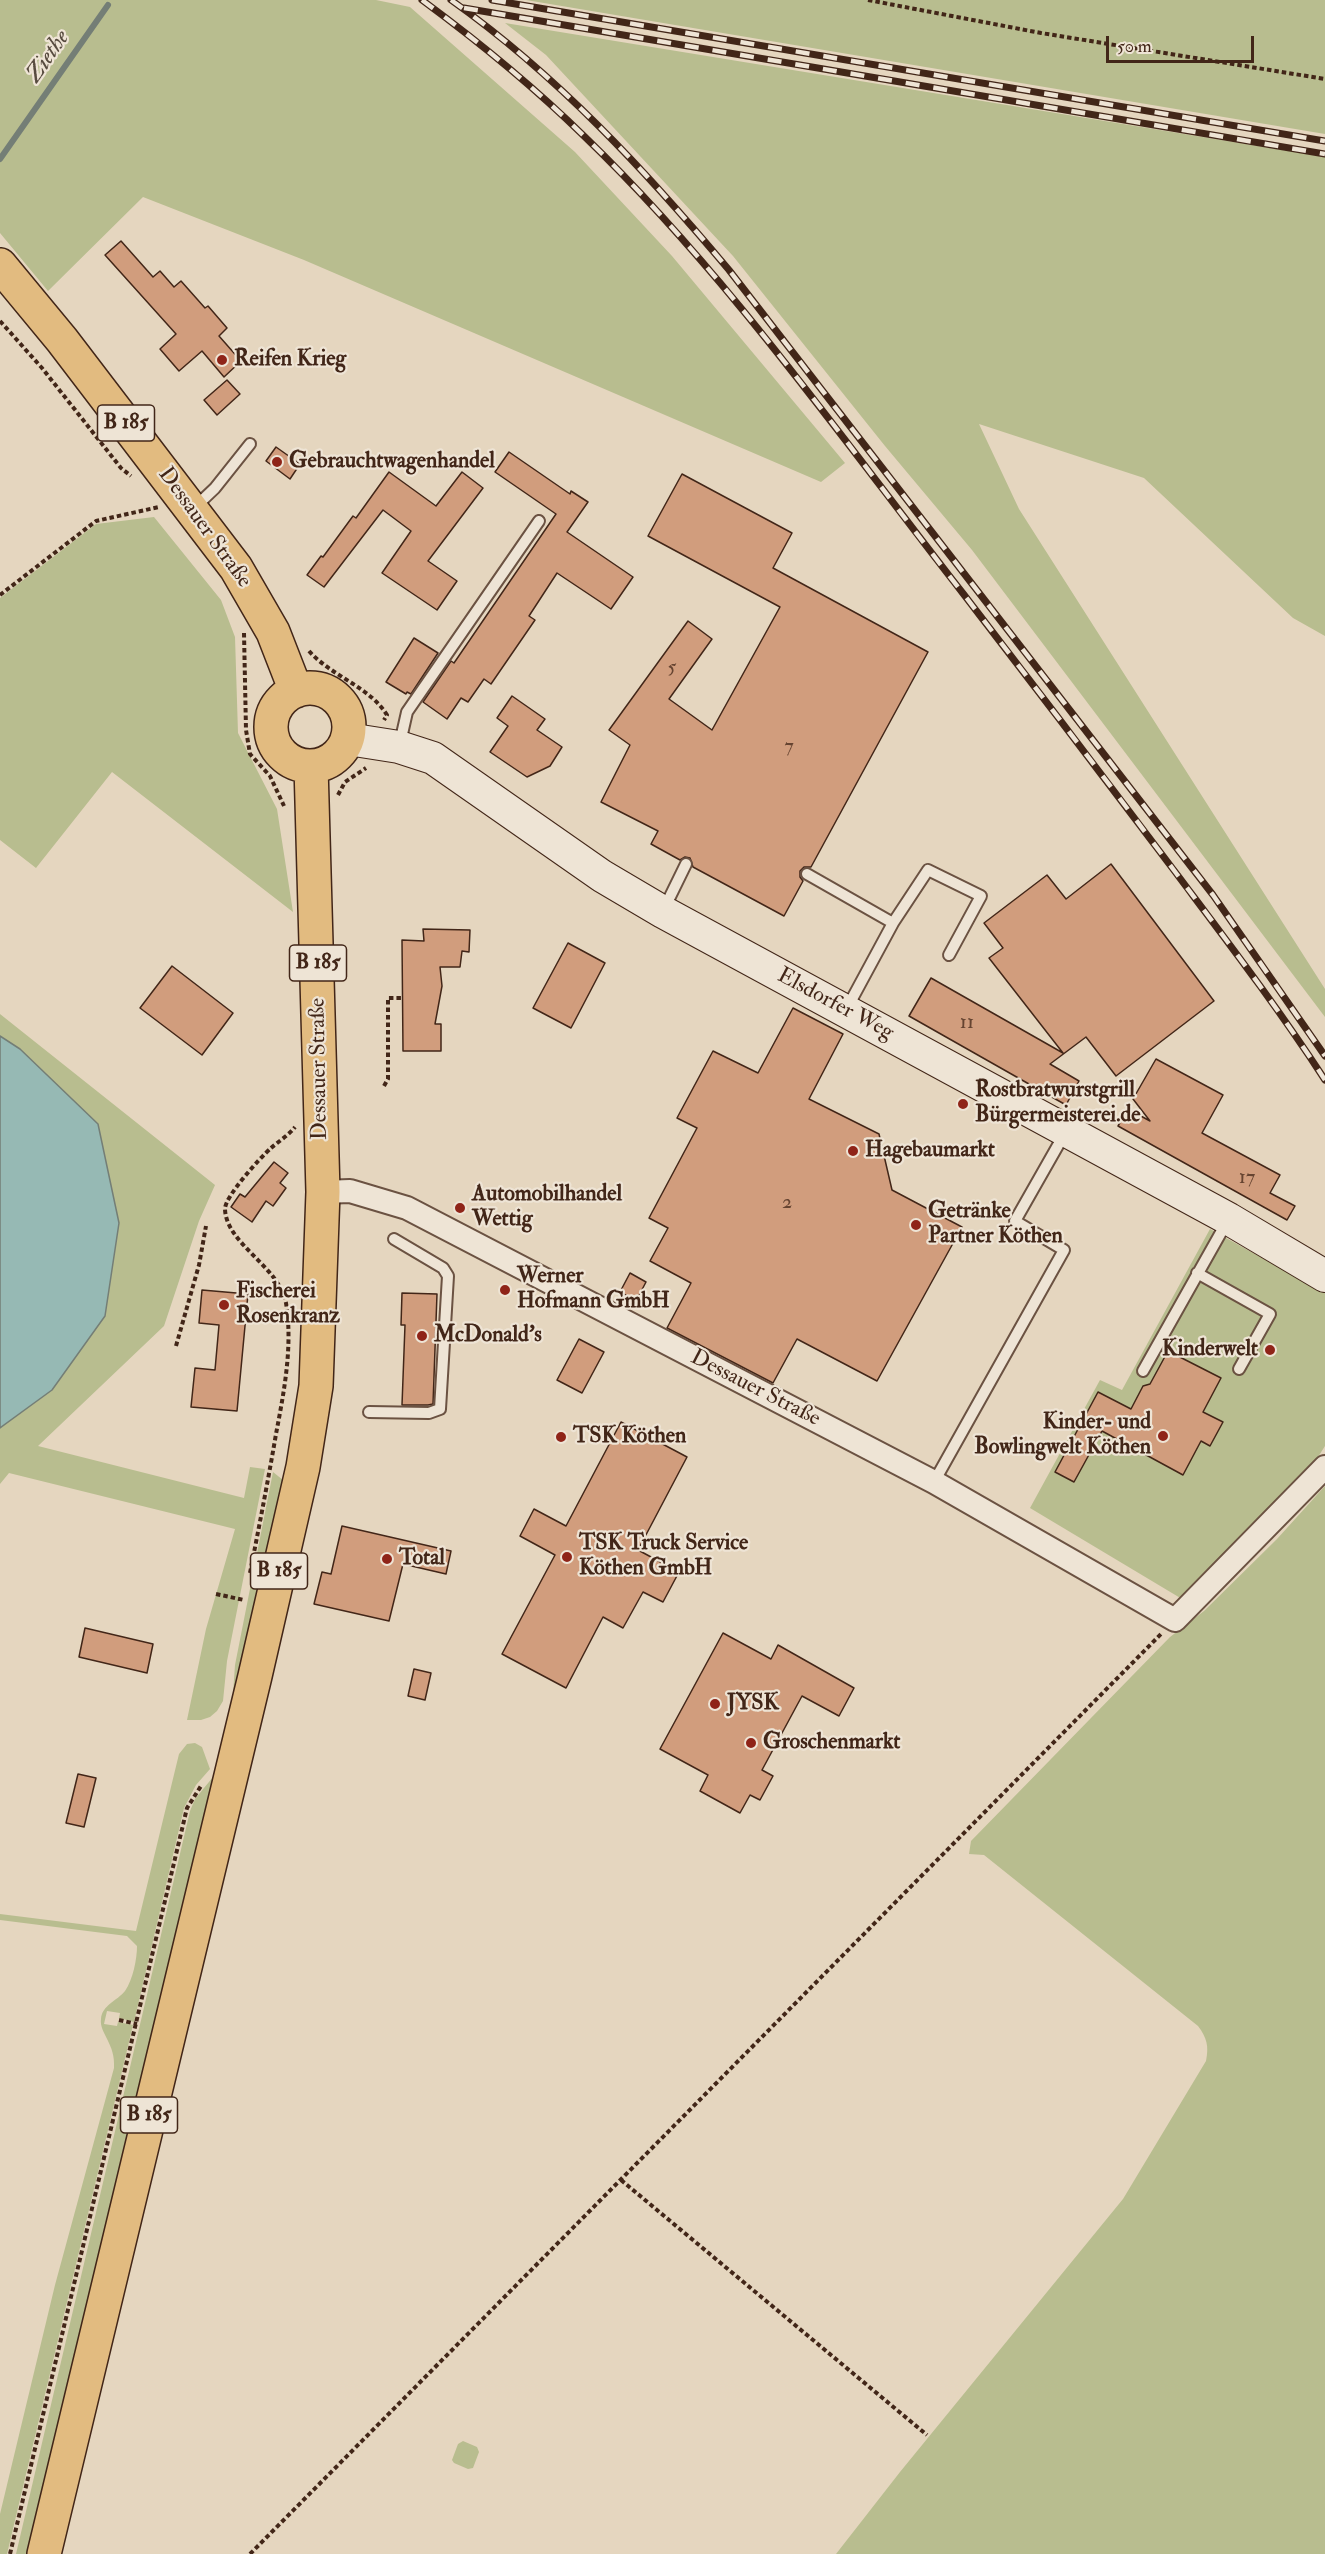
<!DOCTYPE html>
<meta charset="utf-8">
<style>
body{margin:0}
#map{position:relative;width:1325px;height:2554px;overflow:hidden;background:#e5d6bf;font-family:"IM FELL Double Pica",serif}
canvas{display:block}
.scale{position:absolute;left:1106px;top:36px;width:148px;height:27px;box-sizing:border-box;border:3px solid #422618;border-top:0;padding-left:8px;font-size:18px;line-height:21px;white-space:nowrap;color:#422618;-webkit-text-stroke:4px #eee4d5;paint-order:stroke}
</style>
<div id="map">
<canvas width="1325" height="2554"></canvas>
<div class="scale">50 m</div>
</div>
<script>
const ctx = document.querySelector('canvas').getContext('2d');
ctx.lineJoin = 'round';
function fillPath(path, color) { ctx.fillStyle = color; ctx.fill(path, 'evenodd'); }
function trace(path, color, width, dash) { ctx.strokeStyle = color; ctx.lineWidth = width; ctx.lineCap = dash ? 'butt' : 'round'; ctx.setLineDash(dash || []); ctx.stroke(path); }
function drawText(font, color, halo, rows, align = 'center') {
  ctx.font = font + ' "IM FELL Double Pica",serif'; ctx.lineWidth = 4.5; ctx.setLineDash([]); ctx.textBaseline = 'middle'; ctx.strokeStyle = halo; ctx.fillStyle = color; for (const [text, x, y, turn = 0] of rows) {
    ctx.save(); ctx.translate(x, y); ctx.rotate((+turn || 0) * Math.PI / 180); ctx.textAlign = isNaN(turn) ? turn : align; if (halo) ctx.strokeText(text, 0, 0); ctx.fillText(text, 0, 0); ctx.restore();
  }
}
const green = new Path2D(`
 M 0,0 L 376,0 L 410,7 L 575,152 L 672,256 L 845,463 L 821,482 L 304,260 L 143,197 L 48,291 L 0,233 Z
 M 526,0 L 1325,0 L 1325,134 Z
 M 505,23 L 1325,157 L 1325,636 L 1293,618 L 1144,478 L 979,424 L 1019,509 L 1325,989 L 1325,1017 L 972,550 L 885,446 L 733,256 L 546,55 Z
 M 154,517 L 221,600 L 235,637 L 238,733 L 277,809 L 293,912 L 112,772 L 36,868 L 0,840 L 0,598 L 96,524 Z
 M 0,1014 L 215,1185 L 199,1221 L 164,1326 L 38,1446 L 244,1498 L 250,1467 L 265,1469 L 227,1661 L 223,1701 L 217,1711 L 210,1717 L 201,1720 L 187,1720 L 206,1629 L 235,1529 L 9,1473 L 0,1484 L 0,1428 L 52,1390 L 98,1124 L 20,1049 L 0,1036 Z
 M 1210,1229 L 1325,1293 L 1325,1446 L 1311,1468 L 1182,1599 L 1030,1508 L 1100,1380 L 1122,1390 Z
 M 273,1472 L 283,1480 L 242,1681 L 233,1694 L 235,1665 Z
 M 1325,1486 L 1325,2554 L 836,2554 L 900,2472 L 1123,2199 L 1206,2061 C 1209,2046 1207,2038 1198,2026 L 984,1855 L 969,1854 L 971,1841 L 1170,1637 L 1204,1611 L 1277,1539 Z
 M 195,1743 L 202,1747 L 210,1769 L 196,1785 L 184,1808 L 134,2022 L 119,2018 L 120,2013 L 107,2011 L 104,2024 L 117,2026 L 118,2022 L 133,2025 L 7,2554 L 0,2554 L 0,2514 L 55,2285 L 114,2068 C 116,2044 99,2033 101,2019 C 102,2005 117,2001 125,1991 C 133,1979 137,1959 137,1946 L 127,1936 L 0,1920 L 0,1914 L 136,1931 L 179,1754 L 187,1744 Z
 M 213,1777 L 215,1790 L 34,2554 L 16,2554 L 190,1811 L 195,1799 Z
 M 463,2441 L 477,2447 L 479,2452 L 473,2468 L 468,2469 L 454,2463 L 452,2460 L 458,2444 Z`);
const water = new Path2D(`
 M 0,1036 L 20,1049 L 98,1124 L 119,1223 L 105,1316 L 52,1390 L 0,1428 Z`);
const stream = new Path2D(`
 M 0,159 L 108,5`);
const building = new Path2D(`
 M 121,241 L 153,277 L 160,271 L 174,287 L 181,281 L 205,308 L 208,306 L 227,328 L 219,336 L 241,361 L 224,377 L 202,351 L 179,371 L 160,349 L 176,334 L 105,255 Z
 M 227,380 L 240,394 L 217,415 L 204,400 Z
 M 276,447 L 300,464 L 290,479 L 266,461 Z
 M 509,452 L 570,494 L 571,491 L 588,502 L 567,532 L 633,577 L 611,609 L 557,573 L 529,616 L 535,620 L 491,684 L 484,679 L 468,702 L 461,698 L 447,719 L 423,702 L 451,661 L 454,663 L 556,514 L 495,472 Z
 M 389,472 L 436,506 L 462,472 L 483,488 L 428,561 L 457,581 L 437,610 L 382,573 L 411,531 L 383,510 L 324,587 L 307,575 L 321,556 L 323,557 L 353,516 L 356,518 Z
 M 682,474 L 792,533 L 773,568 L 928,652 L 811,867 L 804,867 L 800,871 L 800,877 L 803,881 L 784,916 L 693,867 L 690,858 L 685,857 L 680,860 L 651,844 L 658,831 L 601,802 L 630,745 L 609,730 L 688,621 L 712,639 L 669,699 L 712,730 L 780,607 L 648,536 Z
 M 414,638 L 438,653 L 411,694 L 407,692 L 406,694 L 386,682 Z
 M 512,696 L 545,719 L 537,730 L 562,747 L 550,766 L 527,777 L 490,752 L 508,726 L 497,718 Z
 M 1111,864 L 1214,1001 L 1116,1076 L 1086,1037 L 1050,1064 L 1079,1081 L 1066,1105 L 909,1016 L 931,978 L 1063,1053 L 989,958 L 1003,948 L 984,923 L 1047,875 L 1066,899 Z
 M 423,929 L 470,930 L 469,952 L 462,951 L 460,967 L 440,967 L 442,986 L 435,1024 L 441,1024 L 441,1051 L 403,1051 L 402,940 L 424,941 Z
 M 568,943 L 605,963 L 571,1028 L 533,1008 Z
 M 172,966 L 233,1013 L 202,1055 L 140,1008 Z
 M 793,1008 L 843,1034 L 809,1099 L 879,1134 L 892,1190 L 962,1227 L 877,1381 L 797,1339 L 773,1383 L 667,1328 L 691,1283 L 650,1261 L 668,1228 L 649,1218 L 697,1128 L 677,1118 L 713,1051 L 758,1073 Z
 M 1156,1059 L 1223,1095 L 1202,1133 L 1280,1175 L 1270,1193 L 1295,1206 L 1287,1220 L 1118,1126 L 1128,1109 L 1150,1121 L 1133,1099 Z
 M 274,1162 L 288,1173 L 280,1183 L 286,1188 L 273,1206 L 266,1201 L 252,1222 L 231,1207 L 240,1194 L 245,1197 Z
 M 630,1273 L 646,1282 L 636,1301 L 620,1292 Z
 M 202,1290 L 248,1294 L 237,1411 L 191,1407 L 195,1368 L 215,1370 L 219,1325 L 199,1323 Z
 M 402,1293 L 437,1294 L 433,1404 L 428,1405 L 402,1405 L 405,1325 L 401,1325 Z
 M 579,1339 L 604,1352 L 582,1393 L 557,1380 Z
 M 1168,1351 L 1221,1378 L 1203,1412 L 1223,1422 L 1210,1446 L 1201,1441 L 1183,1475 L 1102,1431 L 1074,1482 L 1055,1472 L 1098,1392 L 1131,1409 L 1143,1386 L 1150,1384 Z
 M 621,1422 L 687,1457 L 638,1550 L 679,1572 L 663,1602 L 643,1592 L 623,1628 L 603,1617 L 566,1688 L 502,1654 L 555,1555 L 520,1536 L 534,1509 L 566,1526 Z
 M 342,1526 L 451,1551 L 446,1574 L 403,1564 L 389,1621 L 314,1604 L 322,1572 L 331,1574 Z
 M 85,1628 L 153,1644 L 147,1673 L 79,1657 Z
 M 723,1633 L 771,1659 L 778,1645 L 854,1688 L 839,1716 L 802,1696 L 762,1770 L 773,1776 L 760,1800 L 750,1795 L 740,1813 L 700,1791 L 708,1775 L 660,1749 Z
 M 414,1669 L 431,1673 L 425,1700 L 408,1696 Z
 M 78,1774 L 96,1778 L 84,1827 L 66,1823 Z`);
const path = new Path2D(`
 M 868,0 L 1041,33 L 1325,79
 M 0,321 L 42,368 L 121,468 L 131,476
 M 0,595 L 96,521 L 159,507
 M 244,633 L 246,730 L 250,754 L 270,776 L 284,806
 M 309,651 C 331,676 370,687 387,715 L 384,720
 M 338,795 L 345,782 L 366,768
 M 384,1086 L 388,1079 L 388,998 L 403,998
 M 176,1346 L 199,1265 L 206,1226
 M 250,1573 C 259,1527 268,1481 276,1434 C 284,1392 293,1346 286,1303 C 279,1266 226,1244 225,1209 C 225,1196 261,1157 271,1148 C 279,1141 289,1135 295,1127
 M 216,1594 L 244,1600
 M 119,2020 L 137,2024
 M 621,2180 L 927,2435
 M 10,2554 L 187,1808 L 201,1786
 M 250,2554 L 1162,1633`);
const lane = new Path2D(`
 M 195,507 L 215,488 L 250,444
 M 400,743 L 407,712 L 539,521
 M 807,874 L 893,923
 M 664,909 L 686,864
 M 846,1010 L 893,923 L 928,870 L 981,896 L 949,955
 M 1197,1273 L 1270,1314 L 1239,1369
 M 1143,1371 L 1228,1220
 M 369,1412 L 429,1413 L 440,1409 L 448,1276 L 443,1268 L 394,1239
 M 934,1482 L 1064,1250 L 1015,1221 L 1065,1133`);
const street = new Path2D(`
 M 323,1192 L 350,1191 L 407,1208 L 934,1482 L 1175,1620 L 1325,1467`);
const secondary = new Path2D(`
 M 348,739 L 399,747 L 433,758 L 602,876 L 663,912 L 1229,1219 L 1325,1276`);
const primary = new Path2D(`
 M 0,265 L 62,340 L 236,568 L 273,632 L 296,691
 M271 727a39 39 0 1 1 78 0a39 39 0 1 1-78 0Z
 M 44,2554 L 255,1676 L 303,1467 L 316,1386 L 323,1192 L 311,766`);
const rail = new Path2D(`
 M 422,0 C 479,42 534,87 585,137 C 728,275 843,440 965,596 C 1036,688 1106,780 1176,873 C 1227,941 1279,1009 1325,1080
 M 451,0 C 557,75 646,171 729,270 L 1213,895 L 1325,1056
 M 492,0 L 1325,141
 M 464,8 L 1325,154`);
const markers = [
 [222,360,6,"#8f2418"],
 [277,462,6,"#8f2418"],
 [963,1104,6,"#8f2418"],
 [853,1151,6,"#8f2418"],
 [460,1208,6,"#8f2418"],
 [916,1225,6,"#8f2418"],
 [505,1290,6,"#8f2418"],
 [224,1305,6,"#8f2418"],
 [422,1336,6,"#8f2418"],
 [1270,1350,6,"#8f2418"],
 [1163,1436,6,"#8f2418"],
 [561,1437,6,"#8f2418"],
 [567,1557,6,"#8f2418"],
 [387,1559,6,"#8f2418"],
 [715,1704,6,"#8f2418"],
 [751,1743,6,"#8f2418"]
];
const numberNames = [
 ["5",672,669],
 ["7",789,748],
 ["11",967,1024],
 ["17",1247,1179],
 ["2",787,1204]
];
const shields = [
 [126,423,57],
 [318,963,57],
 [279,1571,57],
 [149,2115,57]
];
const shieldNames = [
 ["B 185",126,423],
 ["B 185",318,963],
 ["B 185",279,1571],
 ["B 185",149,2115]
];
const poiNames = [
 ["Reifen Krieg",234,360],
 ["Gebrauchtwagenhandel",289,462],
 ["Rostbratwurstgrill",975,1091],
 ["Bürgermeisterei.de",975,1116],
 ["Hagebaumarkt",865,1151],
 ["Automobilhandel",472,1195],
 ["Wettig",472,1220],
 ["Getränke",928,1212],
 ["Partner Köthen",928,1237],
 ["Werner",517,1277],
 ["Hofmann GmbH",517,1302],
 ["Fischerei",236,1292],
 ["Rosenkranz",236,1317],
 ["McDonald's",434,1336],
 ["Kinderwelt",1258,1350,"right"],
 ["Kinder- und",1151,1423,"right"],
 ["Bowlingwelt Köthen",1151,1448,"right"],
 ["TSK Köthen",573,1437],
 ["TSK Truck Service",579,1544],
 ["Köthen GmbH",579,1569],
 ["Total",399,1559],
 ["JYSK",727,1704],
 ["Groschenmarkt",763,1743]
];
const streetNames = [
 ["Dessauer Straße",204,528,54],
 ["Elsdorfer Weg",835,1005,28],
 ["Dessauer Straße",320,1069,-91],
 ["Dessauer Straße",755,1389,27]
];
const waterNames = [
 ["Ziethe",49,57,-55]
];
fillPath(green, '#b8bd8f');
fillPath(water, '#96b9b4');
trace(water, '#747e76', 1.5);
trace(stream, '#747e76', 6);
fillPath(building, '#d19d7d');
trace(building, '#422618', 1.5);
trace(lane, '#6b5242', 14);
trace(street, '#6b5242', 26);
trace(secondary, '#422618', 34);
trace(primary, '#422618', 36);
trace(path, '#422618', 4, [4.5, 3]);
trace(lane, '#eee4d5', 10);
trace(street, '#eee4d5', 22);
trace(secondary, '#eee4d5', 32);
trace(primary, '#e2bb80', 33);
trace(rail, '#422618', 7);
trace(rail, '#eee4d5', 4.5, [14]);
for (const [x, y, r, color] of markers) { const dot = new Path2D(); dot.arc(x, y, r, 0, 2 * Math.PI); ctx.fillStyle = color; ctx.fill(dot); trace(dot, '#eee4d5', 2); }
drawText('20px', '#664431', null, numberNames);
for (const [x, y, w] of shields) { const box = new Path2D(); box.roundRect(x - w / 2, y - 18, w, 36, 4.5); ctx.fillStyle = '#eee4d5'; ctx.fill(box); trace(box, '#422618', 1.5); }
drawText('bold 21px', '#422618', null, shieldNames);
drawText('bold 22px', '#422618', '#eee4d5', poiNames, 'left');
drawText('22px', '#422618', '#eee4d5', streetNames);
drawText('italic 24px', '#574b3f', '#eee4d5', waterNames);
</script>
